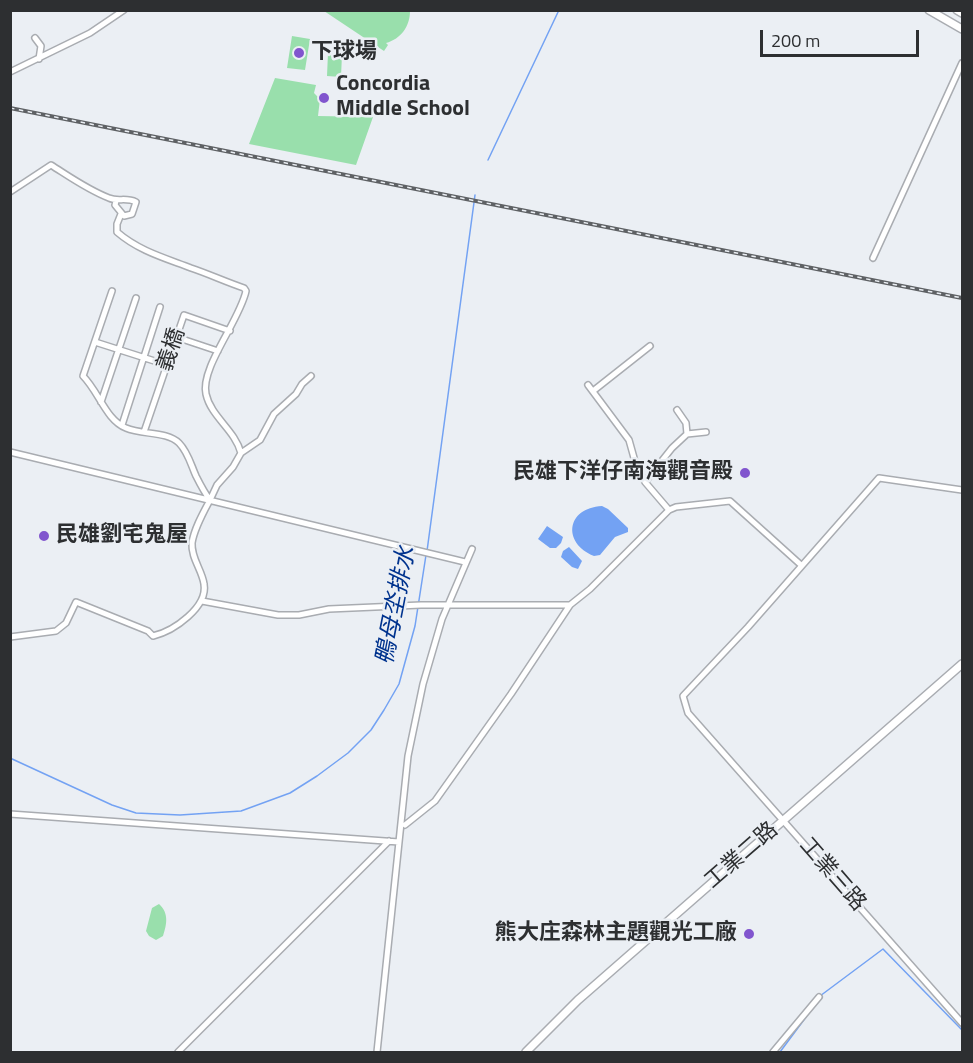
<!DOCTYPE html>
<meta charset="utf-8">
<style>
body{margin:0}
#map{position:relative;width:973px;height:1063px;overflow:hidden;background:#ebeff4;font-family:"Titillium Web",sans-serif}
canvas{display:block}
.frame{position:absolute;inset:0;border:12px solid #2d2f31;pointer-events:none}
.scale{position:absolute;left:760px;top:30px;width:159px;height:27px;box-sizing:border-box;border:3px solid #2d2f31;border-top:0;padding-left:8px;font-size:18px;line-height:21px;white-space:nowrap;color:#2d2f31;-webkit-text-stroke:4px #ebeff4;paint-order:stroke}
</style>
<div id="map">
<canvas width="973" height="1063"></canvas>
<div class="frame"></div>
<div class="scale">200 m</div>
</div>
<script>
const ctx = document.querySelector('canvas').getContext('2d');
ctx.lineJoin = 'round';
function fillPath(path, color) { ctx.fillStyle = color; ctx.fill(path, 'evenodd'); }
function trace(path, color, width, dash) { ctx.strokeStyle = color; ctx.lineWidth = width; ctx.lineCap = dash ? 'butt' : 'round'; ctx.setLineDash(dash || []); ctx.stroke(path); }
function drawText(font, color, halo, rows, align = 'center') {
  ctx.font = font + ' "Titillium Web","Noto Sans TC",sans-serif'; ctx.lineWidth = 5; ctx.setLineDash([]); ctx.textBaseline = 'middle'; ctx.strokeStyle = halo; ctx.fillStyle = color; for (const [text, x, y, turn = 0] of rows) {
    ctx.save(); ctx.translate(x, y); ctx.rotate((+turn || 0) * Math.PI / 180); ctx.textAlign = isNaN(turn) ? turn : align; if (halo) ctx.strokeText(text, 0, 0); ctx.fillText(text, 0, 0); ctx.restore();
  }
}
const green = new Path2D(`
 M 410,11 C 410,26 401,39 386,43 L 388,45 L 384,51 L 324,11 Z
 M 292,36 L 310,39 L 305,70 L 287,68 Z
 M 328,53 L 342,54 L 341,77 L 327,76 Z
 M 275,78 L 316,85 L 314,93 L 320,99 L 318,116 L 373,117 L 356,165 L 249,144 Z
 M 159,904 C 169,913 167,924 163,936 L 156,940 L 149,936 L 146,931 L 152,908 Z`);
const water = new Path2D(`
 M 602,506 L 608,509 L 628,528 L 628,532 L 615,537 L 600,555 L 594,556 C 562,543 566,508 602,506 Z
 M 547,526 L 563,537 L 561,543 L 556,548 L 550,548 L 538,539 Z
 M 569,547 L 582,561 L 578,569 L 572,567 L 561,557 L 563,551 Z`);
const stream = new Path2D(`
 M 488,160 L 559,10
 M 427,551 L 475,195
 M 10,758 L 112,805 L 136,813 L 180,815 L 241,811 L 290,793 L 317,776 L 348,753 L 371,730 L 384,710 L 399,684 L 415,626 L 426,555
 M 820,996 L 883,949 L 962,1030
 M 780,1052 L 806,1017`);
const minor = new Path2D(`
 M 35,38 L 41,46 L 39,59
 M 10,72 L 90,33 L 124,10
 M 10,192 L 51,165 C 70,177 88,190 109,198 C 118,202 126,197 136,202 L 132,214 L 124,216 L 115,205 L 116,201
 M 121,214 L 117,224 L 117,232 C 139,251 165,258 191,268 C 209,274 226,282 244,288 L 246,291 C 240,320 200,368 206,394 C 211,417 235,430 241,453
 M 873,258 L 962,63
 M 176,337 L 218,351
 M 95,342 L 167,365
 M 588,385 L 629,440 L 636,465 L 645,482
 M 593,391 L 650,346
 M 101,402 L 136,298
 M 677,410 L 686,423 L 687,434
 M 122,425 L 160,307
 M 144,432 L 184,315 L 230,331
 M 10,452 L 465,562
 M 962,490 L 879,478 L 748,627 L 683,696 L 688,713 L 962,1023
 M 210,500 L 217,485 L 233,467 L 241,453 L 260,440 L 274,414 L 296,394 L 302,384 L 311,376
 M 669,510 L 645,482 L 672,448 L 687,434 L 706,432
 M 202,601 L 278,615 L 299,615 L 329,609 L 421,605 L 570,605 L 590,589 L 669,510 L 676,507 L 730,501 L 801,565
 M 10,637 L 56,631 L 66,623 L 76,602 L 148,631 L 153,636 C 174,631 208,607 204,584 C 202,570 191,558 192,543 C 194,529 203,513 210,500 C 204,492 200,484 196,476 C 191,465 188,452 179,443 C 167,431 142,435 126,428 C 106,420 99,392 83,376 L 112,291
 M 10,814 L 399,842
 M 405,825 L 435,801 L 511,694 L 570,605
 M 178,1052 L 389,841
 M 377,1052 L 408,756 L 423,684 L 442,619 L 472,549
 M 773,1052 L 819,997`);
const major = new Path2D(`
 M 929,10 L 962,29
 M 957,10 L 962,13
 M 526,1052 L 578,1000 L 962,664`);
const rail = new Path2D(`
 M 10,108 L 962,298`);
const markers = [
 [299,53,6,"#8155ce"],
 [324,98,6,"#8155ce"],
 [745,473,6,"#8155ce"],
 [44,536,6,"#8155ce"],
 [749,934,6,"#8155ce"]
];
const poiNames = [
 ["下球場",311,53],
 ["Concordia",336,85],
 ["Middle School",336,110],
 ["民雄下洋仔南海觀音殿",733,473,"right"],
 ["民雄劉宅鬼屋",56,536],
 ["熊大庄森林主題觀光工廠",737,934,"right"]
];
const streetNames = [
 ["義橋",172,350,-71],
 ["工業二路",742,856,-41],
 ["工業三路",832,875,49]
];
const waterNames = [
 ["鴨母坔排水",397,606,-79]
];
fillPath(green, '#99dfac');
fillPath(water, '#73a2f3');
trace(stream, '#73a2f3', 1.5);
trace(minor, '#a9acb1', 8);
trace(major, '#a9acb1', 10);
trace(minor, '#fff', 5);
trace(major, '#fff', 7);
trace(rail, '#5e6164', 4);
trace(rail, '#ebeff4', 1.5, [4.5]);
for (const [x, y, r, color] of markers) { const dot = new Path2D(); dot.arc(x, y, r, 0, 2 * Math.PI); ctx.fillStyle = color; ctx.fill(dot); trace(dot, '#ebeff4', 2); }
drawText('bold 22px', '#2d2f31', '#ebeff4', poiNames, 'left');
drawText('22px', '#2d2f31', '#ebeff4', streetNames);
drawText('italic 24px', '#00338e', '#ebeff4', waterNames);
</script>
